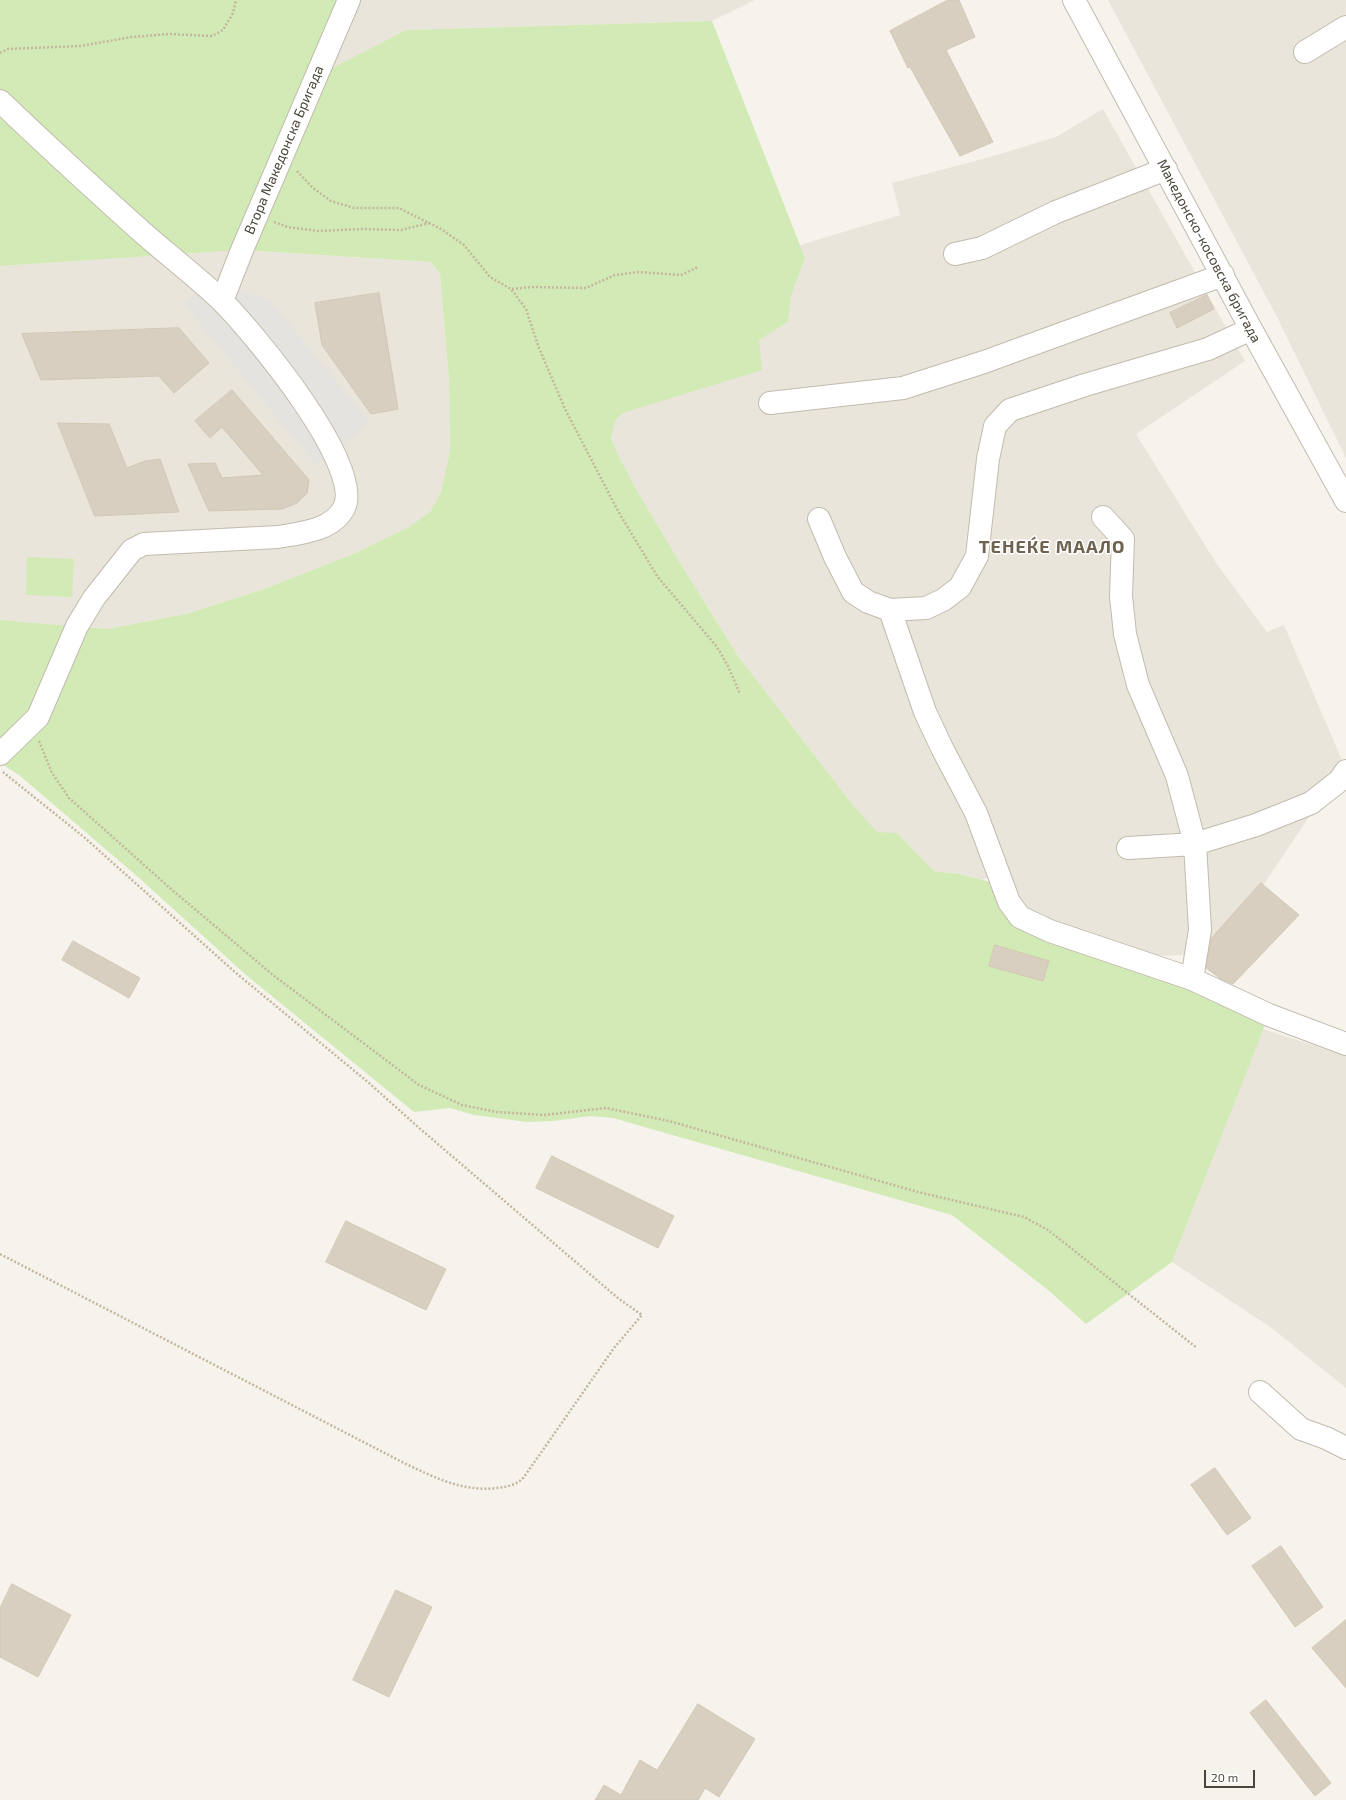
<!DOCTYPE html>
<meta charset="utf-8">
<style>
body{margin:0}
#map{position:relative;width:1346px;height:1800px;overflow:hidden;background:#f6f3ec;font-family:"Exo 2",sans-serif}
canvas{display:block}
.scale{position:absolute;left:1204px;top:1770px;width:51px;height:18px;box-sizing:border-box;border:2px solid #4b4439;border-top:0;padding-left:5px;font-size:12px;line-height:14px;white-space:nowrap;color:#4b4439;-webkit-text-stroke:3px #fff;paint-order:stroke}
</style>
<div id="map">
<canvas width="1346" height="1800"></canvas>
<div class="scale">20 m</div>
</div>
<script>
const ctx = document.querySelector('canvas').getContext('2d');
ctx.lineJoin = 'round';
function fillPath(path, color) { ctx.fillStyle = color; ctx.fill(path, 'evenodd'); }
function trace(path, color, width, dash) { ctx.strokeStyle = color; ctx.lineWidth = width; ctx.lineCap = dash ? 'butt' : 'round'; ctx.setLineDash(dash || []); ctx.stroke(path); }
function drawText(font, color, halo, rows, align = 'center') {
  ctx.font = font + ' "Exo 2",sans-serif'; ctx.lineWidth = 3; ctx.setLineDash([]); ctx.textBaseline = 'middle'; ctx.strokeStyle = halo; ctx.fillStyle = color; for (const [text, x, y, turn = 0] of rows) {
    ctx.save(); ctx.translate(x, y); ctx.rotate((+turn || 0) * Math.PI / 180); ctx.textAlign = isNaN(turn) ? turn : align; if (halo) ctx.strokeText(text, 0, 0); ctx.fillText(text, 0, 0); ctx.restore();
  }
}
const residential = new Path2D(`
 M 349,0 L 755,0 L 712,21 L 406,30 L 315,78 Z
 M 1108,0 L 1346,0 L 1346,458 L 1277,317 Z
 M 1103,109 L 1245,361 L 1136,434 L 1216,563 L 1267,632 L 1284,625 L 1344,765 L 1260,890 L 1218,935 L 1190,955 L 1146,956 L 1028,914 L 1001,872 L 982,880 L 959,874 L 934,871 L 897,833 L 877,833 L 852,804 L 738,656 L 674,553 L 639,494 L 619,457 L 611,437 L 615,421 L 623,413 L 653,403 L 788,322 L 791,296 L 805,258 L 800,245 L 900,215 L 892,183 L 990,157 L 1056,137 Z
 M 241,250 L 431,262 L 440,274 L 449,380 L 450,451 L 441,492 L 430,512 L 407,528 L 351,555 L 261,590 L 186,614 L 107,629 L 0,620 L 0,266 Z
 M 1263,1029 L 1346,1056 L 1346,1388 L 1273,1329 L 1172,1262 Z`);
const green = new Path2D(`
 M 0,0 L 349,0 L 315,77 L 406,30 L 712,21 L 805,258 L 791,296 L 788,322 L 759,340 L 762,370 L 623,413 L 615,421 L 611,438 L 619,457 L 639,494 L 674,553 L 738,656 L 852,804 L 877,832 L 897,833 L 934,871 L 959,874 L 1002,885 L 1009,902 L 1269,1015 L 1172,1262 L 1086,1324 L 1048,1290 L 952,1215 L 613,1118 L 591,1116 L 553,1121 L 527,1122 L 474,1115 L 450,1108 L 414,1112 L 246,975 L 138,877 L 19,775 L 0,763 L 0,620 L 107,629 L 186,614 L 261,590 L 351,555 L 407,528 L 430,512 L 441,492 L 450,451 L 449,380 L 440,274 L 431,262 L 242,250 L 0,266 Z
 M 27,557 L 74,559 L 72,597 L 26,595 Z`);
const parking = new Path2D(`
 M 208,283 L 268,299 L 370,422 L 316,465 L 183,303 Z`);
const building = new Path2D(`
 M 948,0 L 959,0 L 975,37 L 946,50 L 993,142 L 960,156 L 910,67 L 908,68 L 890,31 Z
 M 379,293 L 398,409 L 371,414 L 322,345 L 315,303 Z
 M 1207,295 L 1214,309 L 1177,328 L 1170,313 Z
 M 179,328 L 209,363 L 174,393 L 159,376 L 41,380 L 22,334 Z
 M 232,390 L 309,480 L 307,493 L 297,503 L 282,509 L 209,511 L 188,464 L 215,463 L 222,478 L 263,475 L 222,427 L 210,438 L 195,421 Z
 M 58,423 L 109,424 L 127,468 L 145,461 L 160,459 L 179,512 L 95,516 Z
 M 1261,883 L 1299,915 L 1233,984 L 1221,979 L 1206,968 L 1211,939 Z
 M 73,941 L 140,978 L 129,998 L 62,960 Z
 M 995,945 L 1049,961 L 1043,981 L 989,966 Z
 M 552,1156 L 674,1216 L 658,1248 L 536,1188 Z
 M 346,1221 L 446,1269 L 426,1310 L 326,1262 Z
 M 1215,1468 L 1251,1518 L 1227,1535 L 1191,1485 Z
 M 1281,1546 L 1323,1607 L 1295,1627 L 1252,1566 Z
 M 12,1584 L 71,1615 L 38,1677 L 0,1657 L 0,1608 Z
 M 396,1590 L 432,1607 L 389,1697 L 353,1680 Z
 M 1346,1620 L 1346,1688 L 1312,1648 Z
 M 1266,1700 L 1331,1783 L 1315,1796 L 1250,1713 Z
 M 698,1704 L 755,1739 L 719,1797 L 705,1788 L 698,1800 L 595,1800 L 604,1785 L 621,1795 L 640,1760 L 657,1770 Z`);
const path = new Path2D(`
 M 0,53 L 8,49 L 80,46 L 132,37 L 168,34 L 212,36 L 223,30 L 233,13 L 236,0
 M 297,171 L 313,188 L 331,201 L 354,208 L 399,208 L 441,229 L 464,245 L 490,277 L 511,289 L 526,309 L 539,348 L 565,409 L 618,511 L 657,576 L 717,647 L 728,666 L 740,694
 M 274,222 L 288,227 L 318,231 L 362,229 L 401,230 L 429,223
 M 512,289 L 532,287 L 586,288 L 615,275 L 638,272 L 681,275 L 698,267
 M 39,741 L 52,773 L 69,798 L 171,889 L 273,975 L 419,1085 L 462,1105 L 497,1112 L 544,1115 L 606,1108 L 669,1121 L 918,1192 L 1024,1217 L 1048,1230 L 1197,1348
 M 0,1254 L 406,1464 C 436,1478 463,1492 497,1488 C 507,1487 517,1485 524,1477 L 614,1348 L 642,1315 L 619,1299 L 418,1127 L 369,1083 L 236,973 L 85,838 L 3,772`);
const minor = new Path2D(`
 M 1074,0 L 1251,329 L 1346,501
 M 1305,52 L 1346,27
 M 0,101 C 46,145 94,189 142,232 C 168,255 197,277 222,301 C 252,331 365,466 344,508 C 332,531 300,533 278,537 L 144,544 L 132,550 L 94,598 L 77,626 L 38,717 L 0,754
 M 955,254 L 982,248 L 1056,212 L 1166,169
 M 222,301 L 242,250 L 349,0
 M 770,403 L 903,388 L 984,362 L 1223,275
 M 1103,517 L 1123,539 L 1121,596 L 1125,634 L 1138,685 L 1177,776 L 1195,844 L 1200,930 L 1192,979
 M 819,519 L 835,557 L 853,592 L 868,602 L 890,610 L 926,608 L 943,600 L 960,587 L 977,556 L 988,459 L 995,426 L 1010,410 L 1085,385 L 1208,349 L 1251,329
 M 890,610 L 925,712 L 942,748 L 976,813 L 1009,902 L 1020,917 L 1050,931 L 1192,979 L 1269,1015 L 1346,1044
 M 1128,848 L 1195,844 L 1256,825 L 1311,803 L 1339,781 L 1346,771
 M 1260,1392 L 1301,1429 L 1326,1438 L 1346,1448`);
const streetNames = [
 ["Втора Македонска Бригада",284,150,-67],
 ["Македонско-косовска бригада",1209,251,62]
];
const districtNames = [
 ["ТЕНЕЌЕ МААЛО",1052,547]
];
fillPath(residential, '#eae5da');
fillPath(green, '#d2eab5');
fillPath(parking, '#e5e3e0');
fillPath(building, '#d8cfc1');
trace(building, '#d3c7b4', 1);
trace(minor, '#c2bbae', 24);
trace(path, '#c4b79f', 2.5, [2, 2]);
trace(minor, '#fff', 22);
drawText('14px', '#4b4439', '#fff', streetNames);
ctx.letterSpacing = '1px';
drawText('bold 18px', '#6e6250', '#fff', districtNames);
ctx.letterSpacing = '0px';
</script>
